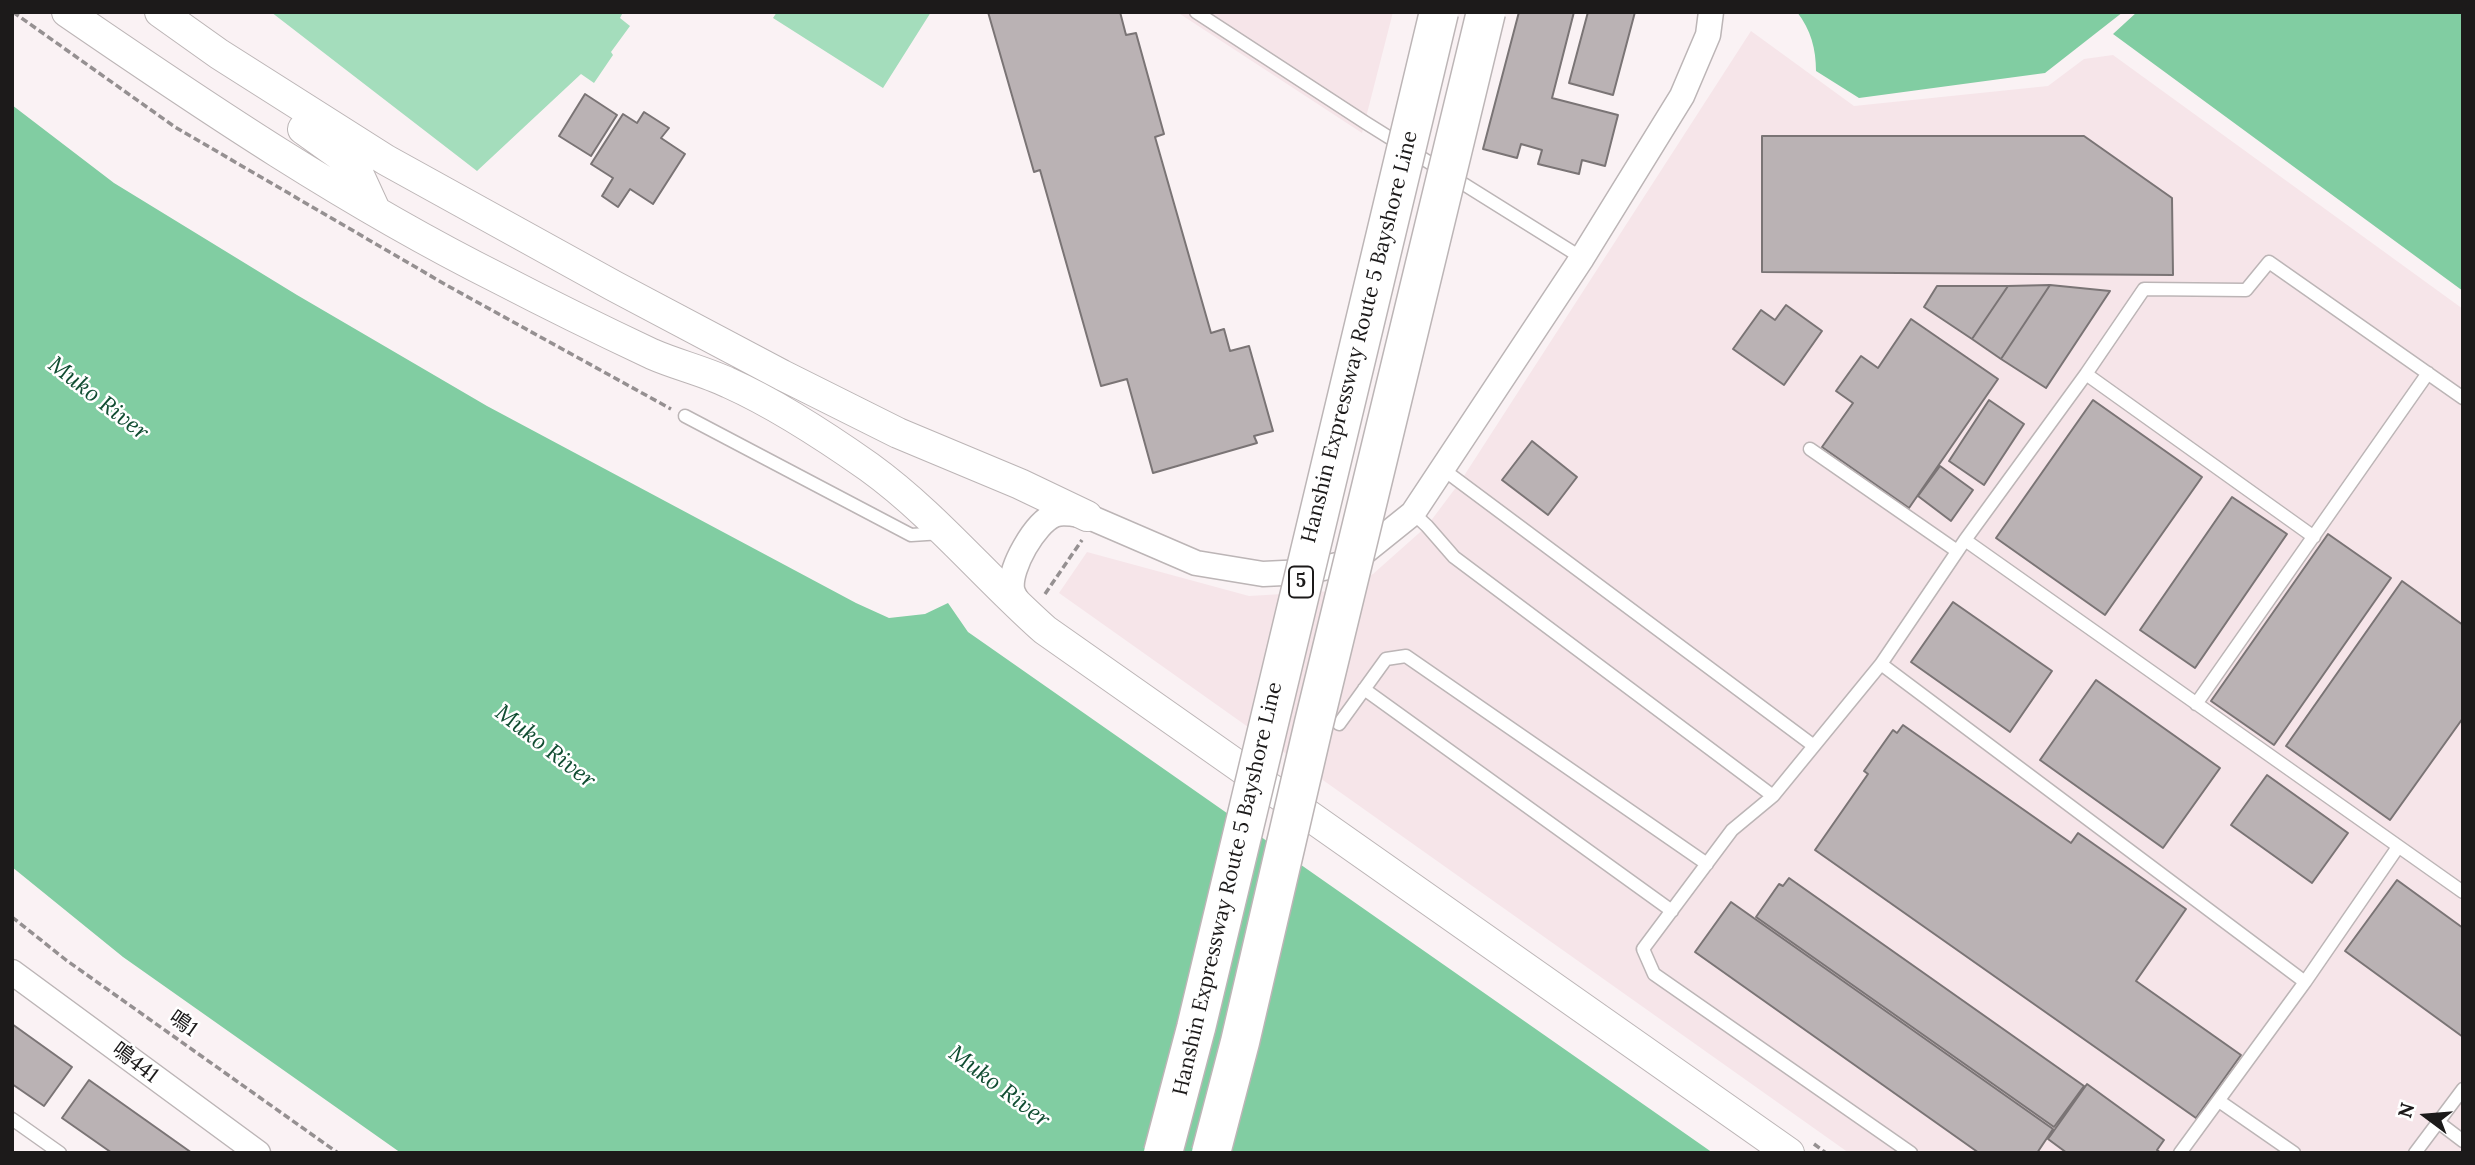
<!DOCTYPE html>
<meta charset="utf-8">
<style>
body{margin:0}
#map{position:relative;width:2475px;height:1165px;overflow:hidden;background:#faf2f4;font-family:Lora,serif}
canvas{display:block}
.frame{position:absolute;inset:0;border:14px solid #1c1a1a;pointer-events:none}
.north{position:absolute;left:2391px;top:1081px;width:70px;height:70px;-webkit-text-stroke:5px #fff;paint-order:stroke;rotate:286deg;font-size:19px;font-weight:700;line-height:28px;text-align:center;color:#1c1a1a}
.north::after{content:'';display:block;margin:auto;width:24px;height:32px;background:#1c1a1a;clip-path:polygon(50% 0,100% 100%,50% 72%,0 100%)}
</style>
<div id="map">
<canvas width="2475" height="1165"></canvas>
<div class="frame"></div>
<div class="north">N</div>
</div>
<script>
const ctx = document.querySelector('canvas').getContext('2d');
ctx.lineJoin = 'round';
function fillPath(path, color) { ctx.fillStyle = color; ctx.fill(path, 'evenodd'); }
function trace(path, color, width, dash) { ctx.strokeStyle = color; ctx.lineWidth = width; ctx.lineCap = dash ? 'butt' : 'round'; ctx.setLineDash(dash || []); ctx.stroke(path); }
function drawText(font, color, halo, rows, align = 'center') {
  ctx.font = font + ' Lora,"Noto Sans JP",serif'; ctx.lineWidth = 5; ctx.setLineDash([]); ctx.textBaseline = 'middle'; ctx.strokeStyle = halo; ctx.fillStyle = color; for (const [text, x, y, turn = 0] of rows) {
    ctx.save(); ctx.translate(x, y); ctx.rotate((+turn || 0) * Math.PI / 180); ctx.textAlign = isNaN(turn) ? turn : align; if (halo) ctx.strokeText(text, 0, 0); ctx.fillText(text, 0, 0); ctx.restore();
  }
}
const built = new Path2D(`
 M 1177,12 L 1393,12 L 1362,133 Z
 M 1751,31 L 1854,106 L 2048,86 L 2084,59 L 2113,55 L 2463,309 L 2463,1153 L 1849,1153 L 1059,593 L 1087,552 L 1249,596 L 1333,591 L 1373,574 L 1427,526 L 1460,482 Z`);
const green = new Path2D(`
 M 271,12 L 623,12 L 620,18 L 630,26 L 611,52 L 613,55 L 594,83 L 581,74 L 477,171 Z
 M 777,12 L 931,12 L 883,88 L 773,18 Z`);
const water = new Path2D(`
 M 1797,12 L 2123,12 L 2045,73 L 1859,98 L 1816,71 C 1816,49 1811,30 1797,12 Z
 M 2137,12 L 2463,12 L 2463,291 L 2113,34 Z
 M 12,105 L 114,183 L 297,295 L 487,406 L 856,603 L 889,618 L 925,614 L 948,603 L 968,632 L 1713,1153 L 401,1153 L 123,957 L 12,867 Z`);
const building = new Path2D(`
 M 988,12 L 1120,12 L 1126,35 L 1136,33 L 1164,134 L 1155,137 L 1211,333 L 1224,329 L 1230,351 L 1249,346 L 1273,431 L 1254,436 L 1257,443 L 1153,473 L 1127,379 L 1101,386 L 1040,170 L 1034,172 Z
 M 1519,12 L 1574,12 L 1552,98 L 1618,115 L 1605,166 L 1582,160 L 1579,174 L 1538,164 L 1542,150 L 1521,144 L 1517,158 L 1483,149 Z
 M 1588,12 L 1635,12 L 1613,95 L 1569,83 Z
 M 585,94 L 617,115 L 591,156 L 559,136 Z
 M 644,112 L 669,128 L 661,138 L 685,154 L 653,204 L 630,189 L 618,207 L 602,196 L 613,178 L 591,164 L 623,114 L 637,123 Z
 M 1762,136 L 2084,136 L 2172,198 L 2173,275 L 1762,272 Z
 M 2050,285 L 2001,359 L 1972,339 L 2008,286 Z
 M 2050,285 L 2110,291 L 2046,388 L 2001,359 Z
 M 1937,286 L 2008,286 L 1972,339 L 1924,307 Z
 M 1786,305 L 1822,331 L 1784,385 L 1733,349 L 1761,310 L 1775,320 Z
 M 1911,319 L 1998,379 L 1909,508 L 1822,447 L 1853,403 L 1836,391 L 1861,356 L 1878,368 Z
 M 1989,400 L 2024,424 L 1984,485 L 1949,461 Z
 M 2093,400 L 2202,477 L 2105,615 L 1996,538 Z
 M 1532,441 L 1577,477 L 1548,515 L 1502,480 Z
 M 1940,466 L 1973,490 L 1951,521 L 1918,496 Z
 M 2232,497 L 2287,534 L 2195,668 L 2140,630 Z
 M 2328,534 L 2391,578 L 2274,745 L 2211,701 Z
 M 2402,581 L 2463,625 L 2463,718 L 2390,820 L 2286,746 Z
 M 1953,602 L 2052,671 L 2010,732 L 1911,662 Z
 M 2096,680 L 2220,768 L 2163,848 L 2040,760 Z
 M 1903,725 L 2071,843 L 2078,833 L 2186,909 L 2136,981 L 2241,1055 L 2196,1118 L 1815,850 L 1868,774 L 1864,771 L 1893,730 L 1897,733 Z
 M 2267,775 L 2348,833 L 2312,883 L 2231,825 Z
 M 1789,878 L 2084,1086 L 2054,1127 L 1756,917 L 1779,884 L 1783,886 Z
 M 2397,880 L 2463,928 L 2463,1037 L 2345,951 Z
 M 1731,902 L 2053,1129 L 2037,1153 L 1979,1153 L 1695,952 Z
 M 12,1024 L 72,1067 L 44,1106 L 12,1084 Z
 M 89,1080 L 192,1153 L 112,1153 L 62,1118 Z
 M 2087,1084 L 2164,1140 L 2157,1150 L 2161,1153 L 2067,1153 L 2048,1139 Z`);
const path = new Path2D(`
 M 13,12 L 175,127 L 448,286 L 671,409
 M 1045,594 L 1082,540
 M 12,917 L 66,960 L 338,1153
 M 1814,1144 L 1826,1153`);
const service = new Path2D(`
 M 1196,12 L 1366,123 L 1582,258
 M 2086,374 L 2314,537
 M 685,416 L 911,535 L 942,533
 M 1810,449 L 1957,551
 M 1444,470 L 1814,746
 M 1413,513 L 1427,526 L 1454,557 L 1773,796 L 1881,664 L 1965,540 L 2086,374 L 2144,289 L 2246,290 L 2269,262 L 2463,398
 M 1965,540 L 2463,892
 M 1881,664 L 2305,982
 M 1364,689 L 1672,911
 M 2196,704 L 2428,373
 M 1339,724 L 1386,659 L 1406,656 L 1707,864
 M 1773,796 L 1732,830 L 1643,949 L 1654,974 L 1911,1153
 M 2219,1101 L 2294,1153
 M 12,1119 L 60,1153
 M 2438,1122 L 2463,1141
 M 2180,1153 L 2305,982 L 2398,847
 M 2415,1153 L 2463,1089`);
const minor = new Path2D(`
 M 1022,608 C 1019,603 1013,595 1012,589 C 1009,568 1035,523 1054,515 C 1064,511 1077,515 1087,516 L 1196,563 L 1263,574 L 1304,572 L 1352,562 L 1413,513 L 1582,258 L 1682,96 L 1708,35 L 1711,12
 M 12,972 L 258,1153`);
const tertiary = new Path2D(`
 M 67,12 C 207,108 348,203 500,279 C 550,305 601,330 652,354 C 677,365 704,371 729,383 C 778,405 825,436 869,467 C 934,514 985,577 1045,630 L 1789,1153
 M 160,12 L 219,54 L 386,160 L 614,286 L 782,375 L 898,433 L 1020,484 L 1087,516
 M 303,129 L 345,159 L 358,173 L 375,210`);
const motorwayBridge = new Path2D(`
 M 1163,1153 L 1196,1028 L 1439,12
 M 1211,1153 L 1240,1042 L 1314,723 L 1486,12`);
const shields = [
 [1301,582,24]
];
const shieldNames = [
 ["5",1301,582]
];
const streetNames = [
 ["Hanshin Expressway Route 5 Bayshore Line",1360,337,-76],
 ["Hanshin Expressway Route 5 Bayshore Line",1228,889,-77],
 ["鳴1",183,1024,35],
 ["鳴441",135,1063,37]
];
const waterNames = [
 ["Muko River",98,399,38],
 ["Muko River",545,747,38],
 ["Muko River",999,1087,37]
];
fillPath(built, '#f6e5e9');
fillPath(green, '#a4ddbc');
fillPath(water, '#81cda2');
fillPath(building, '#bab2b4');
trace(building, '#7a7475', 2);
trace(service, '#bcb5b6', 15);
trace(minor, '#bcb5b6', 27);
trace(tertiary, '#bcb5b6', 32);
trace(path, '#959091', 3.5, [7, 3.5]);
trace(service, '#fff', 12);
trace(minor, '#fff', 24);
trace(tertiary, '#fff', 30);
trace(motorwayBridge, '#bcb5b6', 41, []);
trace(motorwayBridge, '#fff', 38);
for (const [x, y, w] of shields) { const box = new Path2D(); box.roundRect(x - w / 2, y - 15.5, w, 31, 5); ctx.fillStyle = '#fff'; ctx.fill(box); trace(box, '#1c1a1a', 2); }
drawText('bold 19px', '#1c1a1a', null, shieldNames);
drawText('21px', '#1c1a1a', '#fff', streetNames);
drawText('italic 23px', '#114d32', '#fff', waterNames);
</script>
